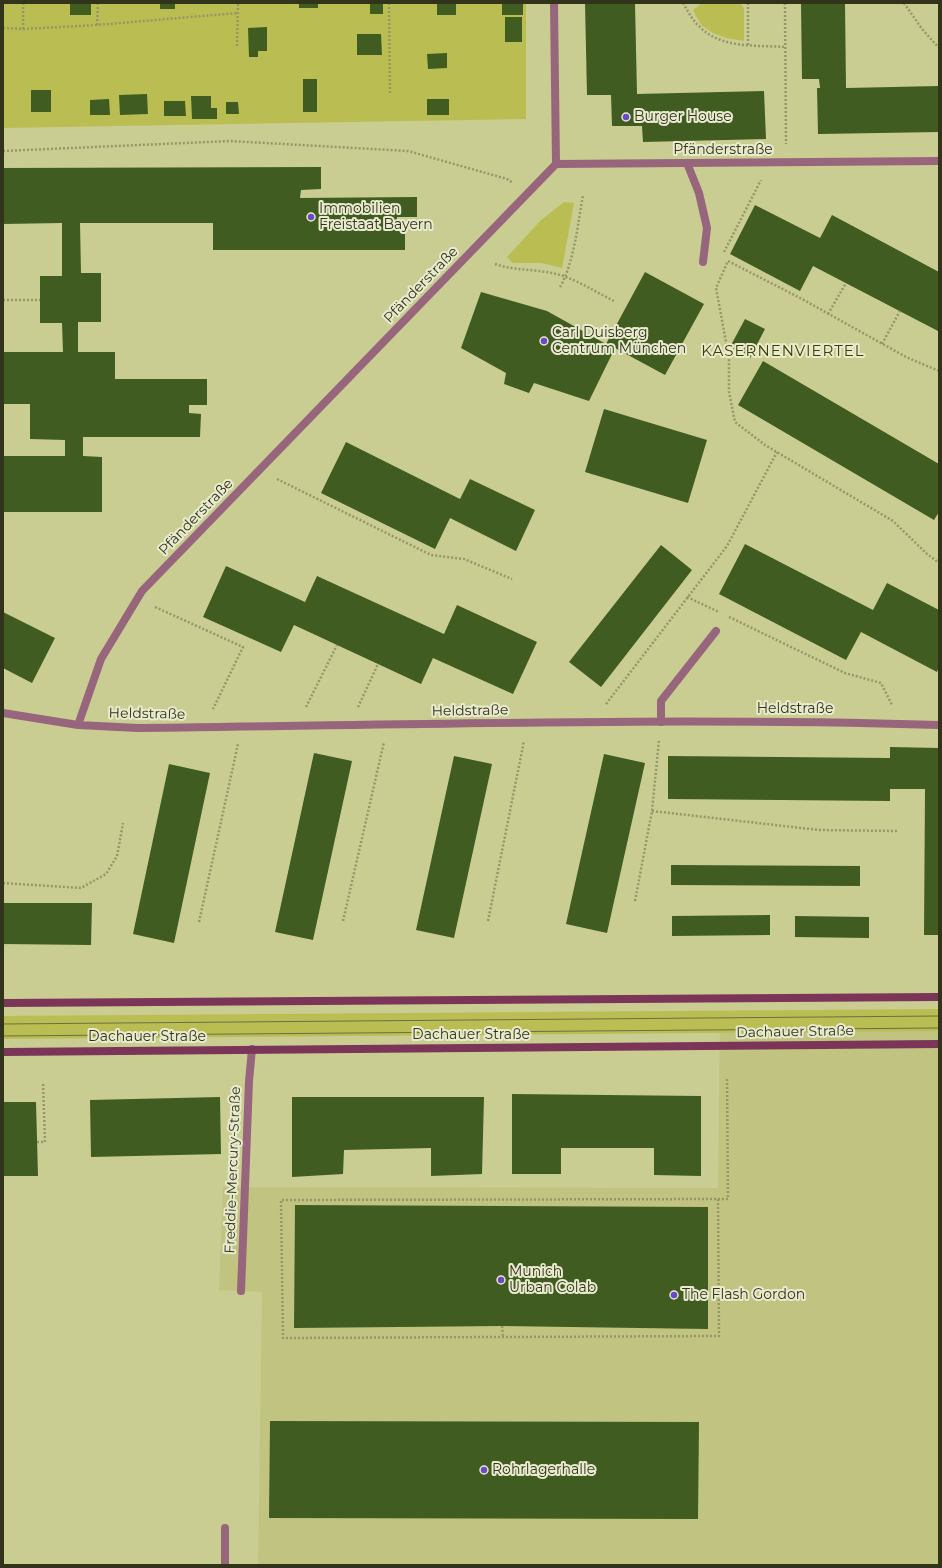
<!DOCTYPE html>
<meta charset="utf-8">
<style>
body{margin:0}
#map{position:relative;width:942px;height:1568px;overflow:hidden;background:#cacd92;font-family:Montserrat,sans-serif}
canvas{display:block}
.frame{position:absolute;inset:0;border:4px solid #32331b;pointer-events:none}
</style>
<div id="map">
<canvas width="942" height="1568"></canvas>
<div class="frame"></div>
</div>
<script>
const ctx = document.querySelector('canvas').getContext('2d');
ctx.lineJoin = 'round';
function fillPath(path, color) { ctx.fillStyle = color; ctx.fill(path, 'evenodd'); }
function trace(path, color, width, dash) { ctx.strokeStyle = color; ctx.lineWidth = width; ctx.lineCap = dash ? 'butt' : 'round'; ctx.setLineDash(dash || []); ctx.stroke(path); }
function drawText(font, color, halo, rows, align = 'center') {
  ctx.font = font + ' Montserrat,sans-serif'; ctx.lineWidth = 4; ctx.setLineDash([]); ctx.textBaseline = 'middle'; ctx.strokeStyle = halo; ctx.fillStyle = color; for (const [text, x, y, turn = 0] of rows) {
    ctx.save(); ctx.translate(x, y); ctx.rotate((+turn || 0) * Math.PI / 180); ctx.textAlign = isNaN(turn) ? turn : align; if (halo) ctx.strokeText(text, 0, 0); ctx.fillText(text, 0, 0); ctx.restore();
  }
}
const built = new Path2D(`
 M 939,1017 L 939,1565 L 258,1565 L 262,1292 L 219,1290 L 223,1187 L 718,1188 L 720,1018 Z`);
const green = new Path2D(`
 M 3,3 L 526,3 L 526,119 L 3,128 Z
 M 702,3 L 740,3 L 744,8 L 744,41 L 726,38 L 713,33 L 701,25 L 693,10 Z
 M 564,202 L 574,203 L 562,268 L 541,263 L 513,263 L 507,257 L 541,220 Z
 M 939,1009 L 939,1031 L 3,1039 L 3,1016 Z`);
const building = new Path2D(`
 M 70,3 L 91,3 L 91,15 L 70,15 Z
 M 160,3 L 175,3 L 175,9 L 160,9 Z
 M 299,3 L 318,3 L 318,8 L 299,8 Z
 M 370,3 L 383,3 L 383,14 L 370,14 Z
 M 437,3 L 456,3 L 456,15 L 437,15 Z
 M 502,3 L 523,3 L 523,15 L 502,15 Z
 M 585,3 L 635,3 L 637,94 L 764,91 L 766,139 L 643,142 L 642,126 L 612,126 L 611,95 L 587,95 Z
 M 801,3 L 845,3 L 846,88 L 939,86 L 939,132 L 818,134 L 817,88 L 820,88 L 819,79 L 802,79 Z
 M 505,17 L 522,17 L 522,42 L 505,42 Z
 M 267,27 L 267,51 L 258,51 L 258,57 L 249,57 L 248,28 Z
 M 357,34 L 381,34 L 382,55 L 357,55 Z
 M 447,53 L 447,68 L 428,69 L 427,54 Z
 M 303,79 L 317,79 L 317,112 L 303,112 Z
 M 31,90 L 51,90 L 51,112 L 31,112 Z
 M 147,94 L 148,114 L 120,115 L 119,95 Z
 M 191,96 L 211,96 L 211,108 L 217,108 L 217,119 L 192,119 Z
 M 109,99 L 110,115 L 90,115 L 90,100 Z
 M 427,99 L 449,99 L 449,115 L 427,115 Z
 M 164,101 L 185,101 L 186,116 L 164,116 Z
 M 226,102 L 238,102 L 239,114 L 226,114 Z
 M 321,167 L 321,189 L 301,190 L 300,198 L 417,197 L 417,217 L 397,217 L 397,228 L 405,228 L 405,250 L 213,250 L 213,223 L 80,223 L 81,273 L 101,273 L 101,322 L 78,322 L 78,352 L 115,352 L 115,379 L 207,379 L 207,405 L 189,405 L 189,413 L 201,414 L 200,437 L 83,437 L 83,456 L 102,457 L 102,512 L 3,512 L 3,456 L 65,456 L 65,440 L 30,439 L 30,404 L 3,404 L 3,352 L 63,352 L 62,323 L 40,323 L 40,276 L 62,276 L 62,223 L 3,224 L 3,168 Z
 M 755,205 L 820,238 L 832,215 L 939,272 L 938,331 L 813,266 L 800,291 L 730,254 Z
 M 645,272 L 704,304 L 665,375 L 615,348 L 589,401 L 534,383 L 529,393 L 504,384 L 506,373 L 461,348 L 481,292 L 547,311 L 606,344 Z
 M 745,319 L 765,329 L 750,358 L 730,347 Z
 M 763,361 L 939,464 L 939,512 L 934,520 L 738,405 Z
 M 604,409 L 707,440 L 688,503 L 585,472 Z
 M 346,442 L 460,499 L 470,479 L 535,510 L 516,551 L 450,518 L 435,549 L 321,493 Z
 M 745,544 L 873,610 L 887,583 L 939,610 L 939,667 L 937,672 L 861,632 L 846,660 L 719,594 Z
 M 661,545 L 692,570 L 601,687 L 569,662 Z
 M 226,566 L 305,602 L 317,576 L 444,634 L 457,605 L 537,642 L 513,694 L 433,658 L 421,684 L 294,625 L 281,652 L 203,617 Z
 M 3,612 L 55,638 L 32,683 L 3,668 Z
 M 890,747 L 939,748 L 939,935 L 924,935 L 925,789 L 890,789 L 890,801 L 668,799 L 668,756 L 890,758 Z
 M 314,753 L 352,761 L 313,940 L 275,932 Z
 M 604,754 L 645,763 L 607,933 L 566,924 Z
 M 454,756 L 492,764 L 454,938 L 416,930 Z
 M 169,764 L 210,773 L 174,943 L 133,934 Z
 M 671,865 L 860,866 L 860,886 L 671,885 Z
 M 3,903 L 92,903 L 91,945 L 3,944 Z
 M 770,915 L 770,935 L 672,936 L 672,916 Z
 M 795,916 L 869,917 L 869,938 L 795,937 Z
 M 512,1094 L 701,1096 L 701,1176 L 654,1175 L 654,1148 L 561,1148 L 561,1174 L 512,1174 Z
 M 220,1097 L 221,1154 L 91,1157 L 90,1100 Z
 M 292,1097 L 484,1097 L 482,1174 L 431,1176 L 431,1148 L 344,1150 L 343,1174 L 292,1177 Z
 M 3,1102 L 36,1102 L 38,1176 L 3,1176 Z
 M 295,1205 L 708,1207 L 708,1329 L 502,1326 L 294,1328 Z
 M 270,1421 L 699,1422 L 698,1519 L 269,1518 Z`);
const path = new Path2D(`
 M 389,3 L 390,94
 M 683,3 C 688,11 692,20 699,26 C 720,49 757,45 785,47
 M 785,3 L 786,144
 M 904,3 L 922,29 L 939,48
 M 97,25 L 98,3
 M 3,28 L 23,29 L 97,25 L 238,13
 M 23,29 L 23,3
 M 748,45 L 748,3
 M 237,46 L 238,3
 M 3,151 L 230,141 L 408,151 L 507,179 L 513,183
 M 724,252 L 761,180
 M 495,264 C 518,272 543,268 566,277 C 582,283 598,293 614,301
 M 560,287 C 574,263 578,223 583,195
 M 3,300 L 40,300
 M 828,314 L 846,283
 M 882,344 L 900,311
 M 939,371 L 906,357 L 802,299 L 728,261 L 716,288 L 729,358 L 729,392 L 735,422 L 765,445 L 893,521 L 926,553 L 939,563
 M 277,479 L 431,555 L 464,559 L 512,579
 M 687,597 L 719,612
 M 155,607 L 243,647 L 213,709
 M 729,617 L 845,673 L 881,683 L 892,705
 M 606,704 L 727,546 L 777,452
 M 306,707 L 337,645
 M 358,707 L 378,664
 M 652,811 L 819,830 L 898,831
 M 3,883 L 81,888 L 106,874 L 117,856 L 123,823
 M 635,901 L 652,811 L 659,740
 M 343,921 L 384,742
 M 488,921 L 524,741
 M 199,922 L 238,744
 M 37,1142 L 45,1142 L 43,1082
 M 718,1199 L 719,1336 L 283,1338 L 281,1200 L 728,1199 L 727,1079
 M 502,1326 L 503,1337`);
const lane = new Path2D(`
 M 687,163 L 699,193 L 707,228 L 703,262
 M 661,722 L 661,701 L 716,631
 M 241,1291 L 249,1081 L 252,1049
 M 225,1565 L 225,1528`);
const street = new Path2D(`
 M 554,3 L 556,164
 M 3,713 L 78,725 L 138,728 C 405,725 672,717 939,725
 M 78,725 L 101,659 L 142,591 L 556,164 L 939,161`);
const secondary = new Path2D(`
 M 3,1003 L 939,997
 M 3,1052 L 939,1044`);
const tram = new Path2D(`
 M 3,1024 L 939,1016
 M 3,1036 L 939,1028`);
const markers = [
 [626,117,4,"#6a4ac3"],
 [311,217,4,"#6a4ac3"],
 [544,341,4,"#6a4ac3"],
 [501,1280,4,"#6a4ac3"],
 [674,1295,4,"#6a4ac3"],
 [484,1470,4,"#6a4ac3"]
];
const poiNames = [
 ["Burger House",634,117],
 ["Immobilien",319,209],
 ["Freistaat Bayern",319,225],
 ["Carl Duisberg",552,333],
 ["Centrum München",552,349],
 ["Munich",509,1272],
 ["Urban Colab",509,1288],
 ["The Flash Gordon",682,1295],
 ["Rohrlagerhalle",492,1470]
];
const streetNames = [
 ["Pfänderstraße",723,150],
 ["Pfänderstraße",421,285,-46],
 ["Pfänderstraße",196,517,-46],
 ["Heldstraße",795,709],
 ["Heldstraße",470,711,-1],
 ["Heldstraße",147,714,1],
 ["Dachauer Straße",795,1032,-1],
 ["Dachauer Straße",471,1035],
 ["Dachauer Straße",147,1037],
 ["Freddie-Mercury-Straße",233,1170,-88]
];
const neighbourhoodNames = [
 ["KASERNENVIERTEL",783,352]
];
fillPath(built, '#c0c480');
fillPath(green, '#babe52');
fillPath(building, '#405c21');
trace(path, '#959769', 2.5, [2, 2]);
trace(lane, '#97667c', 8);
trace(street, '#97667c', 8);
trace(secondary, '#7a3558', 8);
trace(tram, '#6b6d48', 1);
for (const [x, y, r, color] of markers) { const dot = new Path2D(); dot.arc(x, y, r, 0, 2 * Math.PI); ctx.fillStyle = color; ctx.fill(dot); trace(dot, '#e9ebce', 1.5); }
drawText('14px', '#32331b', '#e9ebce', poiNames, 'left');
drawText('14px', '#32331b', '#e9ebce', streetNames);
ctx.letterSpacing = '1px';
drawText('15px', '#3f3f00', '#e9ebce', neighbourhoodNames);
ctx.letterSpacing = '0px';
</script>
